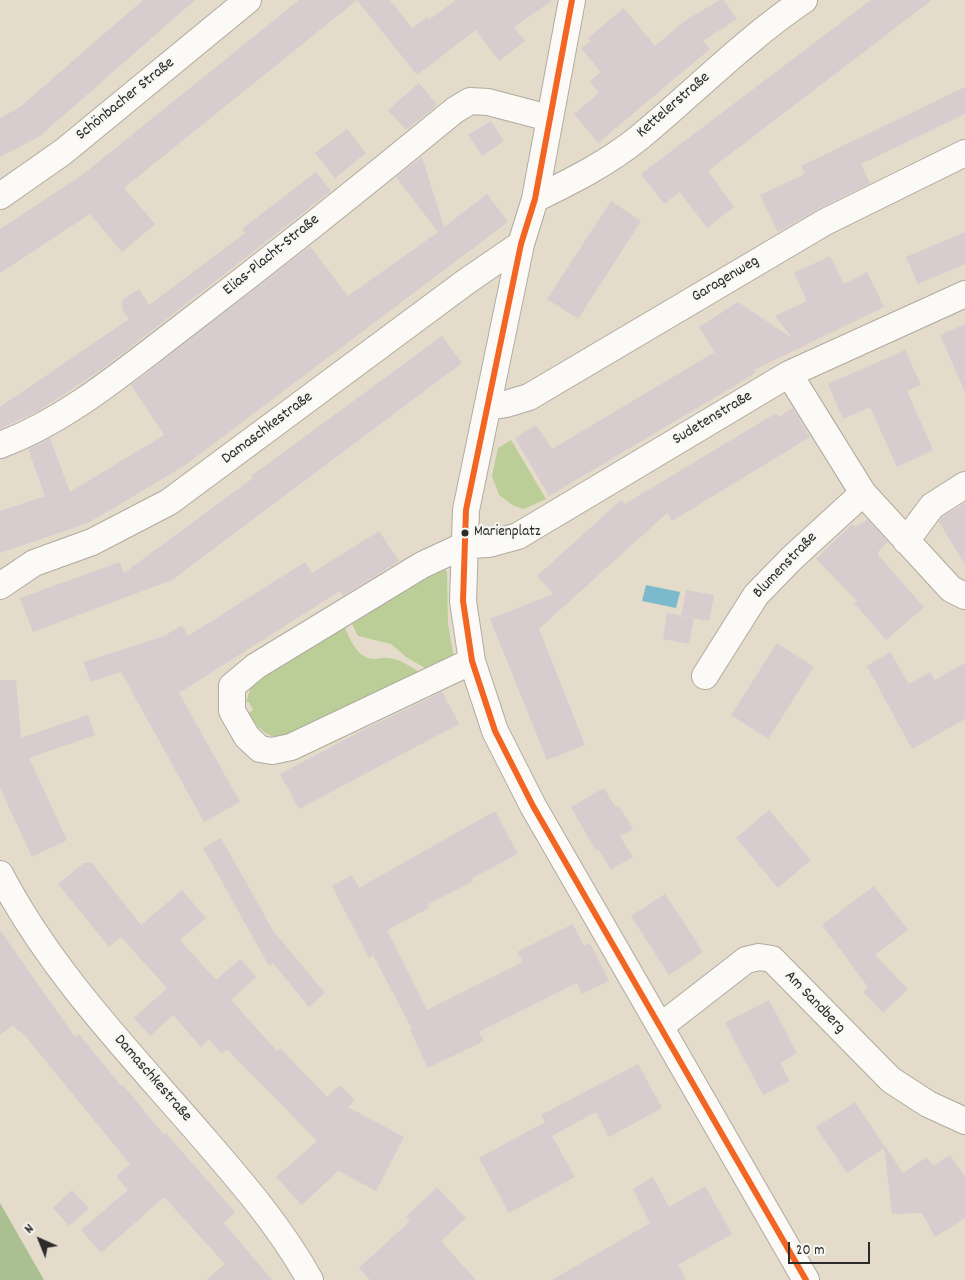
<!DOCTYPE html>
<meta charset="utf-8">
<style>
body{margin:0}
#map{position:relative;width:965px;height:1280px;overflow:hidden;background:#e4dbca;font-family:Dekko,sans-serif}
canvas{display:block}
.north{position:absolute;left:15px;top:1215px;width:50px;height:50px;-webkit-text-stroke:4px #f6f6f2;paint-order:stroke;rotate:316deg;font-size:14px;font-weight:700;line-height:20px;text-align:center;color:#2b2b2b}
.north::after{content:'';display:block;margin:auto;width:18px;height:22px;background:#2b2b2b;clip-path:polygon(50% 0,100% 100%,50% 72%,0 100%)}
.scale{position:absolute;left:788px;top:1242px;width:82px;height:22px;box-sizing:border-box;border:2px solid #2b2b2b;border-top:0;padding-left:6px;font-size:15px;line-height:18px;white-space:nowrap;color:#2b2b2b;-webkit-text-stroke:4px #f6f6f2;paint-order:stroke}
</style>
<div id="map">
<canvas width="965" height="1280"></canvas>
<div class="north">N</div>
<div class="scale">20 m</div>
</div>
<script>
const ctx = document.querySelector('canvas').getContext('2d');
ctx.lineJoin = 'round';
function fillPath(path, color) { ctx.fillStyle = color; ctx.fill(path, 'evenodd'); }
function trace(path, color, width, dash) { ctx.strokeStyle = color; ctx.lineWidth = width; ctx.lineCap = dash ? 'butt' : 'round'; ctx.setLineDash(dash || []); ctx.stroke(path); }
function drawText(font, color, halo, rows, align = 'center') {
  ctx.font = font + ' Dekko,sans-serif'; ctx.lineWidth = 4; ctx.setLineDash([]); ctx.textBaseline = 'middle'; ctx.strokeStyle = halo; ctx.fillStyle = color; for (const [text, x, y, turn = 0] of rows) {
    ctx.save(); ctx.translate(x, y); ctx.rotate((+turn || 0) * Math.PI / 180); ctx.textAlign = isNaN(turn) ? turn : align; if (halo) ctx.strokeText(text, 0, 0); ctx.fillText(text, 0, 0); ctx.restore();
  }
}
const green = new Path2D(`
 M 511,440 L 546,499 L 524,509 L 514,506 L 499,495 L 492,476 L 498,448 Z
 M 440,568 L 447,571 L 448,624 L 454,658 L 432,672 L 406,657 L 391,644 L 358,636 L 352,624 L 351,617 Z
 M 343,622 C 348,635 356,658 373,659 C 379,659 384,657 389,658 C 401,659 414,669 424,675 L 284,739 C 265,736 257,728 248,713 L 253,710 L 249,702 L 246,702 L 252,684 Z`);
const forest = new Path2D(`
 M 0,1203 L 44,1280 L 0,1280 Z`);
const water = new Path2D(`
 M 646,585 L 680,592 L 676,608 L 642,601 Z`);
const building = new Path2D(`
 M 143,0 L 195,0 L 40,136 L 0,157 L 0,118 L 20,107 Z
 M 299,0 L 357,0 L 124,188 L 155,224 L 122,252 L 90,214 L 0,273 L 0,229 L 81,176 Z
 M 357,0 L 390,0 L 412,28 L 427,17 L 429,20 L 456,0 L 553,0 L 514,27 L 525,41 L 499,61 L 476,30 L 417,75 Z
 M 720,0 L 724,0 L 737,19 L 703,41 L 710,49 L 598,143 L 574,114 L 599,93 L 590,81 L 601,72 L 581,48 L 591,41 L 588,38 L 624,8 L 655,46 L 686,20 Z
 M 871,0 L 932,0 L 708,171 L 734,207 L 707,228 L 680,192 L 664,204 L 641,174 Z
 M 419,83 L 437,105 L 406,130 L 388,110 Z
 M 965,87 L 965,114 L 861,164 L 870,183 L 818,209 L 778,232 L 760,195 L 805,174 L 801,166 Z
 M 491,121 L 504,141 L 482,156 L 468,135 Z
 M 347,129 L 366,153 L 335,178 L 315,153 Z
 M 422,157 L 444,227 L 487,194 L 508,222 L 184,466 L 88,523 L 0,553 L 0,511 L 45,496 L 28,449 L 50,438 L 70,492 L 164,435 L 131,385 L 310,246 L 348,296 L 438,232 L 396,177 Z
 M 316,172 L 331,191 L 105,367 L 40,410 L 0,429 L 0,407 L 129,319 L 122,309 L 122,300 L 139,289 L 149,305 L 245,233 L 242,229 Z
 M 611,201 L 641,221 L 578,319 L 547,299 Z
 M 965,232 L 965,264 L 918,284 L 906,257 Z
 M 830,256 L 844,284 L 867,272 L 884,307 L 754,370 L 756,372 L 741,382 L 549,496 L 515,438 L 536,425 L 552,449 L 715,352 L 699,327 L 738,302 L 792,338 L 775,316 L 807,301 L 794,273 Z
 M 965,324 L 965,392 L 940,335 Z
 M 442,336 L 462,363 L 172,580 L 33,632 L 20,598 L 120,562 L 124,573 L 253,478 L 251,476 L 273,460 Z
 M 905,350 L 921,385 L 907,391 L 933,450 L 897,467 L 870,407 L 843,419 L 828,384 Z
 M 793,408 L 810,437 L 672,521 L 667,513 L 539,629 L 585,745 L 547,760 L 490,619 L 553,594 L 537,576 L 621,500 L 625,504 L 776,413 L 779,417 Z
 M 965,503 L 965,565 L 939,522 L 942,517 Z
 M 868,520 L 888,542 L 878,552 L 878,555 L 924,607 L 886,640 L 854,603 L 857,601 L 816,559 L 852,524 L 855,527 Z
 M 379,531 L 399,561 L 343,596 L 340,591 L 179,693 L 240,802 L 204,822 L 121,672 L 90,682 L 84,662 L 164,636 L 182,625 L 188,636 L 305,562 L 312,573 Z
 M 686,590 L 714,595 L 709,621 L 681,616 Z
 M 667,613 L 694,618 L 689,644 L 663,639 Z
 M 777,643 L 814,667 L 768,739 L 731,715 Z
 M 890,652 L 909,684 L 930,672 L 935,680 L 965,663 L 965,719 L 912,749 L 867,666 Z
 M 0,680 L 16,680 L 21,738 L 88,715 L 95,735 L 29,758 L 67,840 L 32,857 L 0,788 Z
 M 442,692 L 459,724 L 299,809 L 280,774 L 365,729 Z
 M 604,788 L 616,808 L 619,806 L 633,829 L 620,836 L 633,857 L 611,870 L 598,849 L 596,851 L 571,807 Z
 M 769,810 L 811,860 L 778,888 L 736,838 Z
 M 495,811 L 518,854 L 472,878 L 473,881 L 427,905 L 429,908 L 387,930 L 427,1010 L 523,962 L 517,952 L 573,924 L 584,946 L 590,943 L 609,981 L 582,994 L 577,983 L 479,1032 L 484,1041 L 428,1068 L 410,1030 L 412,1029 L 373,955 L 369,958 L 332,886 L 352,875 L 359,888 Z
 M 221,838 L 274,932 L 325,993 L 309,1007 L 273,963 L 269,966 L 203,848 Z
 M 84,863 L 92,863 L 141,925 L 182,890 L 206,918 L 180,940 L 216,980 L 240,959 L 256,977 L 231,1000 L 277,1051 L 280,1048 L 327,1097 L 340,1085 L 355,1100 L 348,1107 L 404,1137 L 376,1191 L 338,1171 L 302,1205 L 276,1177 L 317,1141 L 227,1049 L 222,1054 L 209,1039 L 201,1047 L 173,1015 L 150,1036 L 134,1018 L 167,988 L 121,937 L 109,947 L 58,884 Z
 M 874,886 L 908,930 L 875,955 L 908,989 L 883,1013 L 863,992 L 868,987 L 822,925 Z
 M 665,894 L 703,952 L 669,975 L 631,916 Z
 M 0,930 L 75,1037 L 79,1034 L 121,1086 L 123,1085 L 164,1135 L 166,1133 L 235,1212 L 224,1223 L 272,1280 L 206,1280 L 225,1264 L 164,1197 L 101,1253 L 81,1230 L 128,1190 L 116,1176 L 130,1164 L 21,1031 L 19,1032 L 13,1025 L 0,1035 Z
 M 769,1000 L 797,1053 L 780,1063 L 790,1081 L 763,1095 L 725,1023 Z
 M 638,1064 L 662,1108 L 609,1137 L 596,1112 L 552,1136 L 575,1177 L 509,1213 L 479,1158 L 545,1122 L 541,1115 Z
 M 855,1102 L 903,1173 L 927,1157 L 933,1166 L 950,1155 L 965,1177 L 965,1218 L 935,1237 L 922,1213 L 892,1214 L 884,1148 L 847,1173 L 816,1127 Z
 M 653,1177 L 669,1207 L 705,1186 L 732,1234 L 678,1265 L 686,1280 L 552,1280 L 650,1223 L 633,1189 Z
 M 437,1187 L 466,1218 L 441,1241 L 476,1280 L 370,1280 L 359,1268 L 410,1221 L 406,1217 Z
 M 72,1190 L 89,1208 L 69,1226 L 53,1208 Z`);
const street = new Path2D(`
 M 572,0 L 535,199 L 521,244 L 466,510 L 463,601 L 472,661 L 495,731 L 533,806 L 806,1280
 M 0,196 L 63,152 L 248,0
 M 535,199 C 572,181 608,163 640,137 C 695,91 745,40 804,0
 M 789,374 L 863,493 L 951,589 L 965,596
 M 488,407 L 506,404 L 529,397 L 825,222 L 965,153
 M 0,445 C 65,421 122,373 177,331 C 271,259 364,185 455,110 L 470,101 L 488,102 L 549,118
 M 906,541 L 932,506 L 965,485
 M 0,586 L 34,563 L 92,542 L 169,502 L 467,281 L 521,244
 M 472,661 L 291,747 L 272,751 L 260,749 L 247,737 L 232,711 L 232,686 L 256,666 L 422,565 L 465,545 L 489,544 L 518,536 L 789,374 L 965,294
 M 705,676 L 756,595 L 792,558 L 863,493
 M 0,874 C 52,974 133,1056 206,1141 C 244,1185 281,1228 310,1280
 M 661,1026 L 746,960 L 759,957 L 772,959 L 891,1080 L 928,1104 L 965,1121`);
const bus1 = new Path2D(`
 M 572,0 L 535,199 L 521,244 L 466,510 L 463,601 L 472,661 L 495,731 L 533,806 L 806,1280`);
const markers = [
 [465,533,4.5,"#2b2b2b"]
];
const busNames = [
 ["Marienplatz",474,533]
];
const streetNames = [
 ["Schönbacher Straße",126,100,-39],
 ["Kettelerstraße",674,106,-41],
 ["Elias-Placht-Straße",272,256,-39],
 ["Garagenweg",726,280,-31],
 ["Sudetenstraße",713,419,-31],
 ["Damaschkestraße",268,429,-37],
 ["Blumenstraße",786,566,-46],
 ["Am Sandberg",814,1003,46],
 ["Damaschkestraße",152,1079,49]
];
fillPath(green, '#bcce98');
fillPath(forest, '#abc091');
fillPath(water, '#7bb9cc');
fillPath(building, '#d8cdce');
trace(street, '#b0aa9f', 28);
trace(street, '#fbfaf7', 26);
trace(bus1, '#f26522', 6);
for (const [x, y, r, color] of markers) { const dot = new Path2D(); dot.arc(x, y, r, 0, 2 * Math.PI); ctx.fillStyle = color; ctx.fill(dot); trace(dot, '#f6f6f2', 2); }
drawText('15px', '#2b2b2b', '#f6f6f2', busNames, 'left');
drawText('16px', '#2b2b2b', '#f6f6f2', streetNames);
</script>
